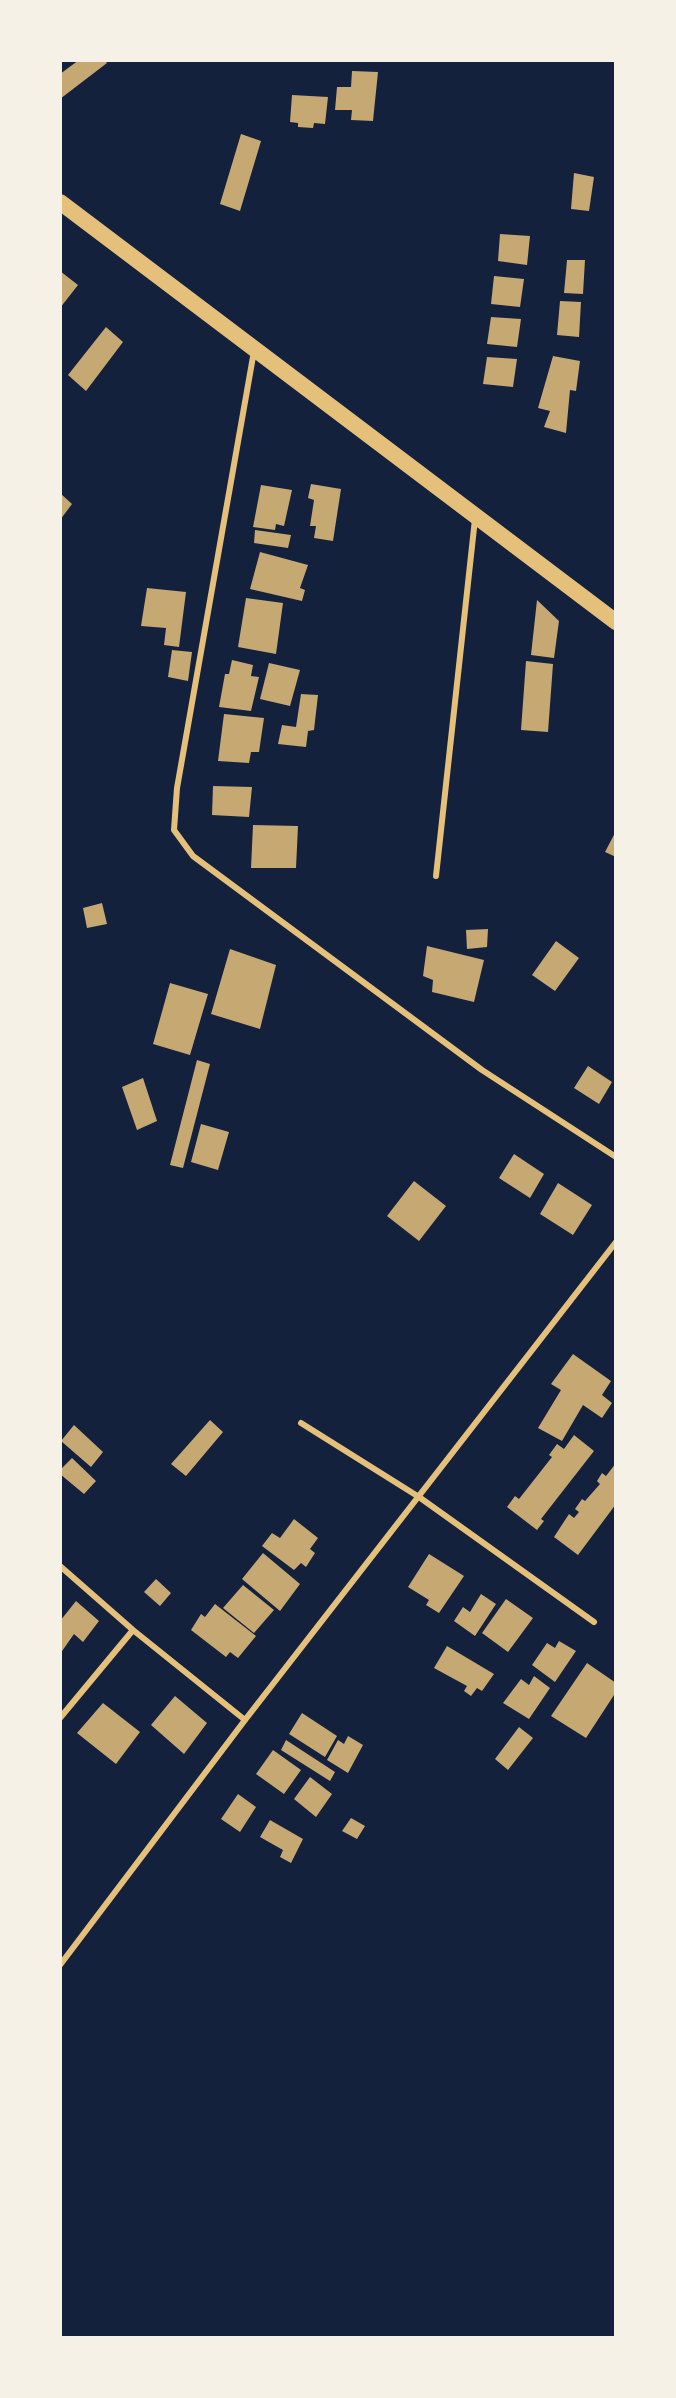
<!DOCTYPE html>
<style>
body{margin:0}
#map{position:relative;width:676px;height:2398px;overflow:hidden;background:#14213d;font-family:Barlow,sans-serif}
canvas{display:block}
.frame{position:absolute;inset:0;border:62px solid #f6f1e7;pointer-events:none}
</style>
<div id="map">
<canvas width="676" height="2398"></canvas>
<div class="frame"></div>
</div>
<script>
const ctx = document.querySelector('canvas').getContext('2d');
ctx.lineJoin = 'round';
function fillPath(path, color) { ctx.fillStyle = color; ctx.fill(path, 'evenodd'); }
function trace(path, color, width, dash) { ctx.strokeStyle = color; ctx.lineWidth = width; ctx.lineCap = dash ? 'butt' : 'round'; ctx.setLineDash(dash || []); ctx.stroke(path); }
const building = new Path2D(`
 M 79,60 L 105,60 L 107,63 L 60,99 L 60,74 Z
 M 352,71 L 378,72 L 373,121 L 351,120 L 352,110 L 335,110 L 337,87 L 351,87 Z
 M 292,95 L 328,97 L 325,124 L 314,123 L 313,128 L 298,127 L 298,123 L 290,122 Z
 M 241,134 L 261,141 L 240,211 L 220,204 Z
 M 574,173 L 594,177 L 589,211 L 571,209 Z
 M 500,234 L 530,236 L 527,265 L 498,261 Z
 M 567,260 L 585,260 L 583,294 L 564,293 Z
 M 60,271 L 78,285 L 60,308 Z
 M 494,276 L 524,279 L 520,307 L 491,304 Z
 M 560,301 L 581,302 L 579,337 L 557,335 Z
 M 491,317 L 521,319 L 517,347 L 487,344 Z
 M 106,327 L 123,342 L 86,391 L 68,375 Z
 M 553,356 L 580,361 L 576,391 L 570,390 L 566,433 L 544,427 L 550,411 L 538,408 Z
 M 487,357 L 517,359 L 513,387 L 483,384 Z
 M 311,484 L 341,489 L 333,541 L 314,538 L 316,526 L 310,526 L 314,500 L 308,498 Z
 M 261,485 L 292,490 L 284,526 L 276,524 L 275,530 L 253,527 Z
 M 60,493 L 72,504 L 60,520 Z
 M 255,530 L 291,535 L 288,548 L 254,543 Z
 M 260,552 L 308,565 L 300,588 L 305,590 L 302,601 L 250,589 Z
 M 147,588 L 186,592 L 179,647 L 164,645 L 166,628 L 141,626 Z
 M 246,598 L 283,603 L 276,654 L 238,647 Z
 M 537,600 L 559,621 L 554,658 L 531,655 Z
 M 172,650 L 192,652 L 188,681 L 168,677 Z
 M 232,660 L 253,665 L 251,676 L 259,677 L 251,711 L 219,707 L 225,674 L 229,674 Z
 M 526,661 L 553,664 L 548,732 L 521,730 Z
 M 269,663 L 300,670 L 290,706 L 260,699 Z
 M 301,694 L 318,695 L 314,730 L 308,731 L 306,747 L 278,744 L 282,725 L 296,727 Z
 M 224,714 L 264,718 L 259,752 L 251,752 L 249,763 L 218,761 Z
 M 213,786 L 252,787 L 249,817 L 212,815 Z
 M 253,825 L 298,826 L 296,868 L 251,868 Z
 M 616,831 L 616,857 L 605,852 Z
 M 102,903 L 107,924 L 87,928 L 83,908 Z
 M 488,929 L 487,947 L 467,949 L 466,930 Z
 M 556,941 L 579,958 L 555,991 L 532,975 Z
 M 427,946 L 484,960 L 474,1002 L 432,992 L 433,980 L 423,976 Z
 M 230,949 L 276,965 L 260,1029 L 211,1014 Z
 M 170,983 L 208,994 L 190,1055 L 153,1044 Z
 M 197,1060 L 210,1064 L 183,1168 L 170,1165 Z
 M 588,1066 L 612,1082 L 599,1104 L 574,1088 Z
 M 143,1078 L 157,1121 L 137,1130 L 122,1087 Z
 M 201,1124 L 229,1132 L 218,1170 L 191,1162 Z
 M 514,1154 L 544,1174 L 530,1198 L 499,1178 Z
 M 414,1181 L 446,1206 L 419,1241 L 387,1216 Z
 M 558,1183 L 592,1205 L 573,1235 L 540,1214 Z
 M 573,1354 L 611,1381 L 602,1395 L 612,1403 L 602,1418 L 583,1405 L 562,1441 L 538,1428 L 561,1390 L 551,1384 Z
 M 210,1420 L 223,1432 L 186,1476 L 171,1464 Z
 M 74,1425 L 103,1452 L 91,1467 L 61,1441 Z
 M 574,1435 L 594,1451 L 541,1519 L 544,1521 L 537,1530 L 507,1507 L 515,1496 L 519,1499 L 552,1457 L 549,1455 L 557,1444 L 564,1449 Z
 M 72,1458 L 96,1481 L 84,1494 L 60,1474 L 60,1470 Z
 M 616,1463 L 616,1504 L 578,1555 L 554,1537 L 569,1514 L 574,1518 L 579,1512 L 575,1509 L 582,1499 L 585,1501 L 600,1484 L 597,1481 L 602,1473 L 606,1476 Z
 M 294,1519 L 318,1538 L 310,1549 L 315,1553 L 306,1567 L 301,1563 L 294,1570 L 262,1546 L 272,1533 L 280,1538 Z
 M 263,1553 L 300,1584 L 280,1611 L 242,1579 Z
 M 429,1554 L 464,1576 L 439,1613 L 426,1605 L 429,1600 L 408,1587 Z
 M 156,1579 L 171,1593 L 160,1606 L 144,1592 Z
 M 243,1585 L 274,1610 L 254,1633 L 223,1608 Z
 M 481,1594 L 496,1604 L 475,1636 L 454,1621 L 463,1607 L 470,1612 Z
 M 506,1599 L 533,1618 L 508,1652 L 482,1633 Z
 M 76,1601 L 99,1621 L 83,1642 L 74,1634 L 60,1654 L 60,1621 Z
 M 215,1604 L 256,1636 L 238,1658 L 230,1652 L 226,1657 L 191,1630 L 201,1614 L 205,1617 Z
 M 559,1641 L 576,1651 L 555,1682 L 532,1665 L 547,1643 L 555,1648 Z
 M 447,1646 L 494,1674 L 482,1691 L 477,1688 L 471,1696 L 464,1691 L 467,1686 L 434,1668 Z
 M 587,1663 L 616,1683 L 616,1692 L 586,1738 L 551,1716 Z
 M 534,1676 L 550,1688 L 529,1719 L 503,1703 L 521,1679 L 529,1685 Z
 M 175,1696 L 207,1723 L 184,1754 L 151,1725 Z
 M 103,1703 L 140,1732 L 116,1764 L 77,1733 Z
 M 302,1713 L 337,1736 L 325,1757 L 289,1734 Z
 M 519,1727 L 533,1738 L 508,1770 L 495,1759 Z
 M 348,1736 L 363,1745 L 348,1773 L 327,1760 L 338,1740 L 344,1744 Z
 M 286,1740 L 335,1772 L 330,1781 L 281,1750 Z
 M 273,1750 L 301,1770 L 284,1794 L 256,1774 Z
 M 310,1777 L 332,1794 L 316,1817 L 294,1799 Z
 M 238,1794 L 256,1807 L 240,1832 L 221,1819 Z
 M 351,1818 L 365,1826 L 357,1839 L 342,1831 Z
 M 270,1820 L 303,1839 L 291,1863 L 280,1857 L 283,1850 L 260,1837 Z`);
const minor = new Path2D(`
 M 254,351 L 177,788 L 174,830 L 193,856 L 482,1070 L 616,1157
 M 436,876 L 475,519
 M 301,1423 L 419,1497 L 594,1622
 M 60,1566 L 133,1630 L 245,1720
 M 60,1718 L 133,1630
 M 60,1965 L 245,1720 L 616,1242`);
const trunk = new Path2D(`
 M 60,202 L 616,622`);
fillPath(building, '#c6a872');
trace(minor, '#e5c07b', 6);
trace(trunk, '#e5c07b', 16);
</script>
